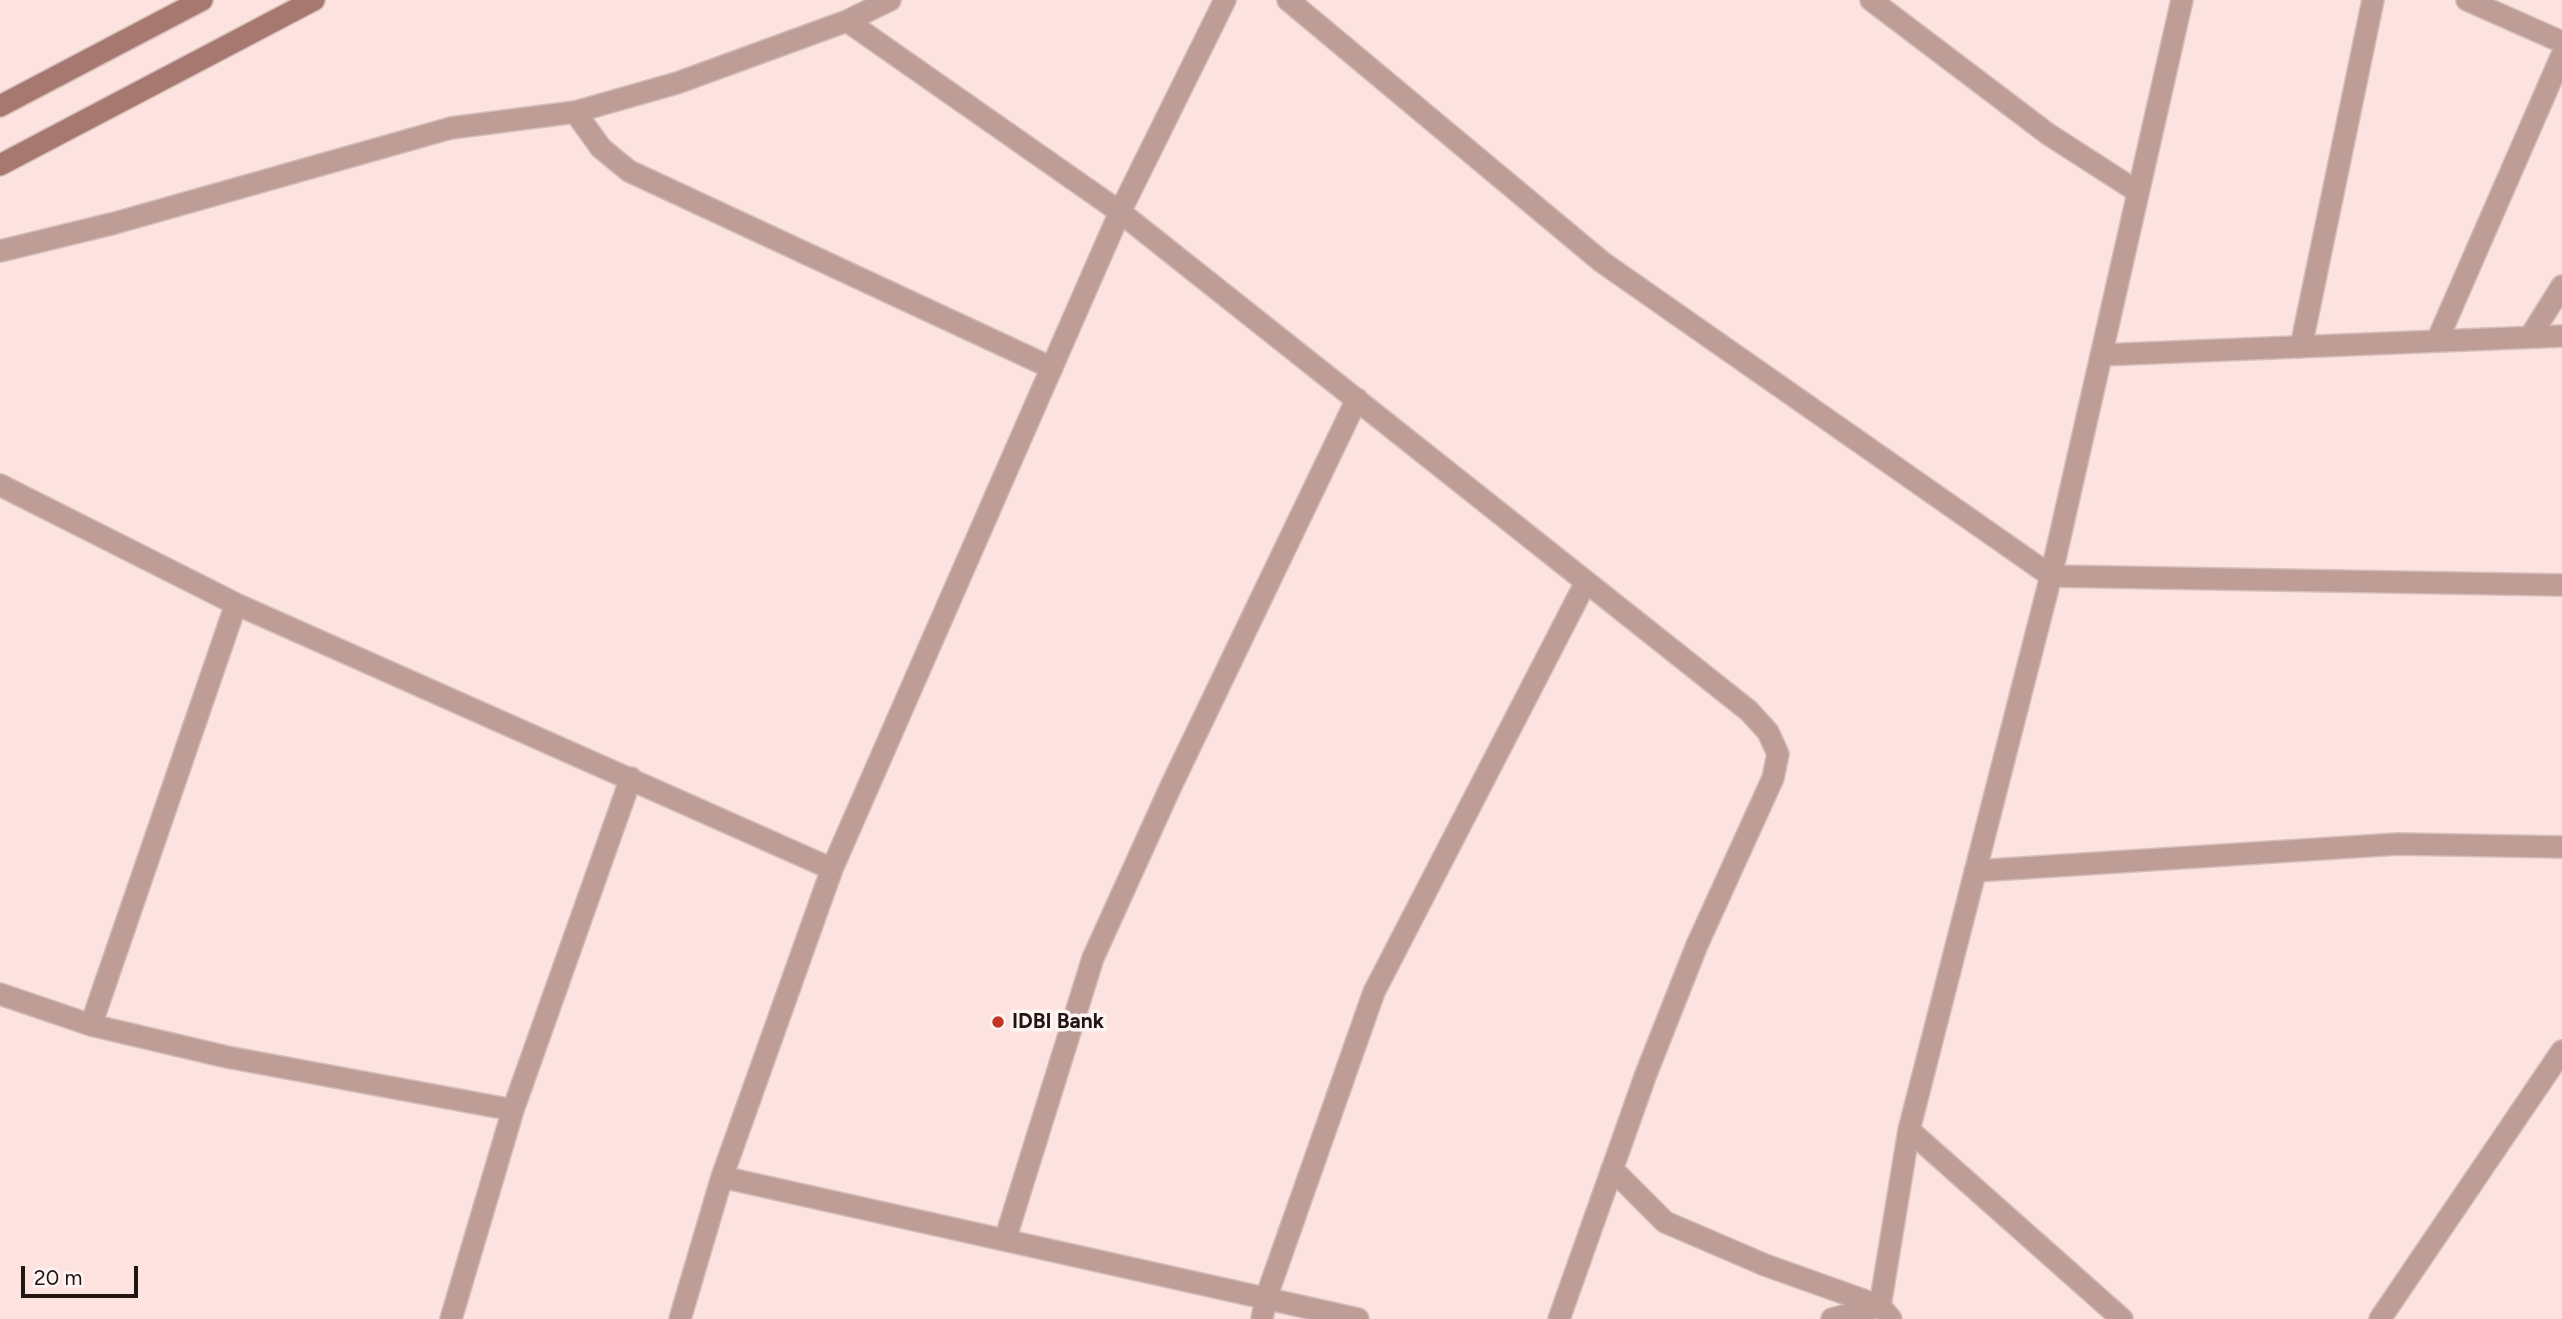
<!DOCTYPE html>
<style>
body{margin:0}
#map{position:relative;width:2562px;height:1319px;overflow:hidden;background:#fce3df;font-family:Figtree,sans-serif}
canvas{display:block}
.scale{position:absolute;left:21px;top:1266px;width:117px;height:32px;box-sizing:border-box;border:4px solid #231513;border-top:0;padding-left:9px;font-size:21px;line-height:24px;white-space:nowrap;color:#231513;-webkit-text-stroke:5px #fdf5f3;paint-order:stroke}
</style>
<div id="map">
<canvas width="2562" height="1319"></canvas>
<div class="scale">20 m</div>
</div>
<script>
const ctx = document.querySelector('canvas').getContext('2d');
ctx.lineJoin = 'round';
function trace(path, color, width, dash) { ctx.strokeStyle = color; ctx.lineWidth = width; ctx.lineCap = dash ? 'butt' : 'round'; ctx.setLineDash(dash || []); ctx.stroke(path); }
function drawText(font, color, halo, rows, align = 'center') {
  ctx.font = font + ' Figtree,sans-serif'; ctx.lineWidth = 7; ctx.setLineDash([]); ctx.textBaseline = 'middle'; ctx.strokeStyle = halo; ctx.fillStyle = color; for (const [text, x, y, turn = 0] of rows) {
    ctx.save(); ctx.translate(x, y); ctx.rotate((+turn || 0) * Math.PI / 180); ctx.textAlign = isNaN(turn) ? turn : align; if (halo) ctx.strokeText(text, 0, 0); ctx.fillText(text, 0, 0); ctx.restore();
  }
}
const minor = new Path2D(`
 M 1288,0 L 1602,262 L 2051,576 L 2182,0
 M 1871,0 L 2048,134 L 2138,192
 M 2467,0 L 2562,42
 M 847,21 L 1120,212 L 1749,711 L 1768,732 L 1778,754 L 1773,778 L 1697,945 L 1646,1074 L 1559,1319
 M 575,112 L 601,148 L 629,171 L 1052,368
 M 0,251 L 115,223 L 451,128 L 575,112 L 677,83 L 847,21 L 890,0
 M 2530,337 L 2562,286
 M 2437,341 L 2562,55
 M 2301,347 L 2373,0
 M 2101,355 L 2562,336
 M 0,485 L 236,604 L 832,869 L 1120,212 L 1225,0
 M 1975,871 L 2398,844 L 2562,847
 M 0,994 L 91,1025 L 227,1057 L 513,1110
 M 91,1025 L 236,604
 M 1909,1130 L 2122,1319
 M 1612,1169 L 1665,1222 L 1765,1265 L 1880,1306
 M 722,1177 L 1358,1319
 M 1005,1240 L 1093,958 L 1171,786 L 1357,399
 M 451,1319 L 513,1110 L 631,778
 M 680,1319 L 722,1177 L 832,869
 M 1262,1319 L 1266,1298 L 1374,992 L 1586,582
 M 1832,1319 L 1880,1306
 M 1891,1319 L 1880,1306 L 1909,1130 L 2051,576 L 2562,585
 M 2380,1319 L 2562,1051`);
const secondary = new Path2D(`
 M 0,106 L 202,0
 M 0,165 L 314,0`);
const markers = [
 [998,1022,7,"#c13522"]
];
const poiNames = [
 ["IDBI Bank",1012,1022]
];
trace(minor, '#d5beba', 24);
trace(secondary, '#d5beba', 24);
trace(minor, '#be9d97', 21);
trace(secondary, '#a6786f', 21);
for (const [x, y, r, color] of markers) { const dot = new Path2D(); dot.arc(x, y, r, 0, 2 * Math.PI); ctx.fillStyle = color; ctx.fill(dot); trace(dot, '#fdf5f3', 2.5); }
drawText('bold 21px', '#231513', '#fdf5f3', poiNames, 'left');
</script>
